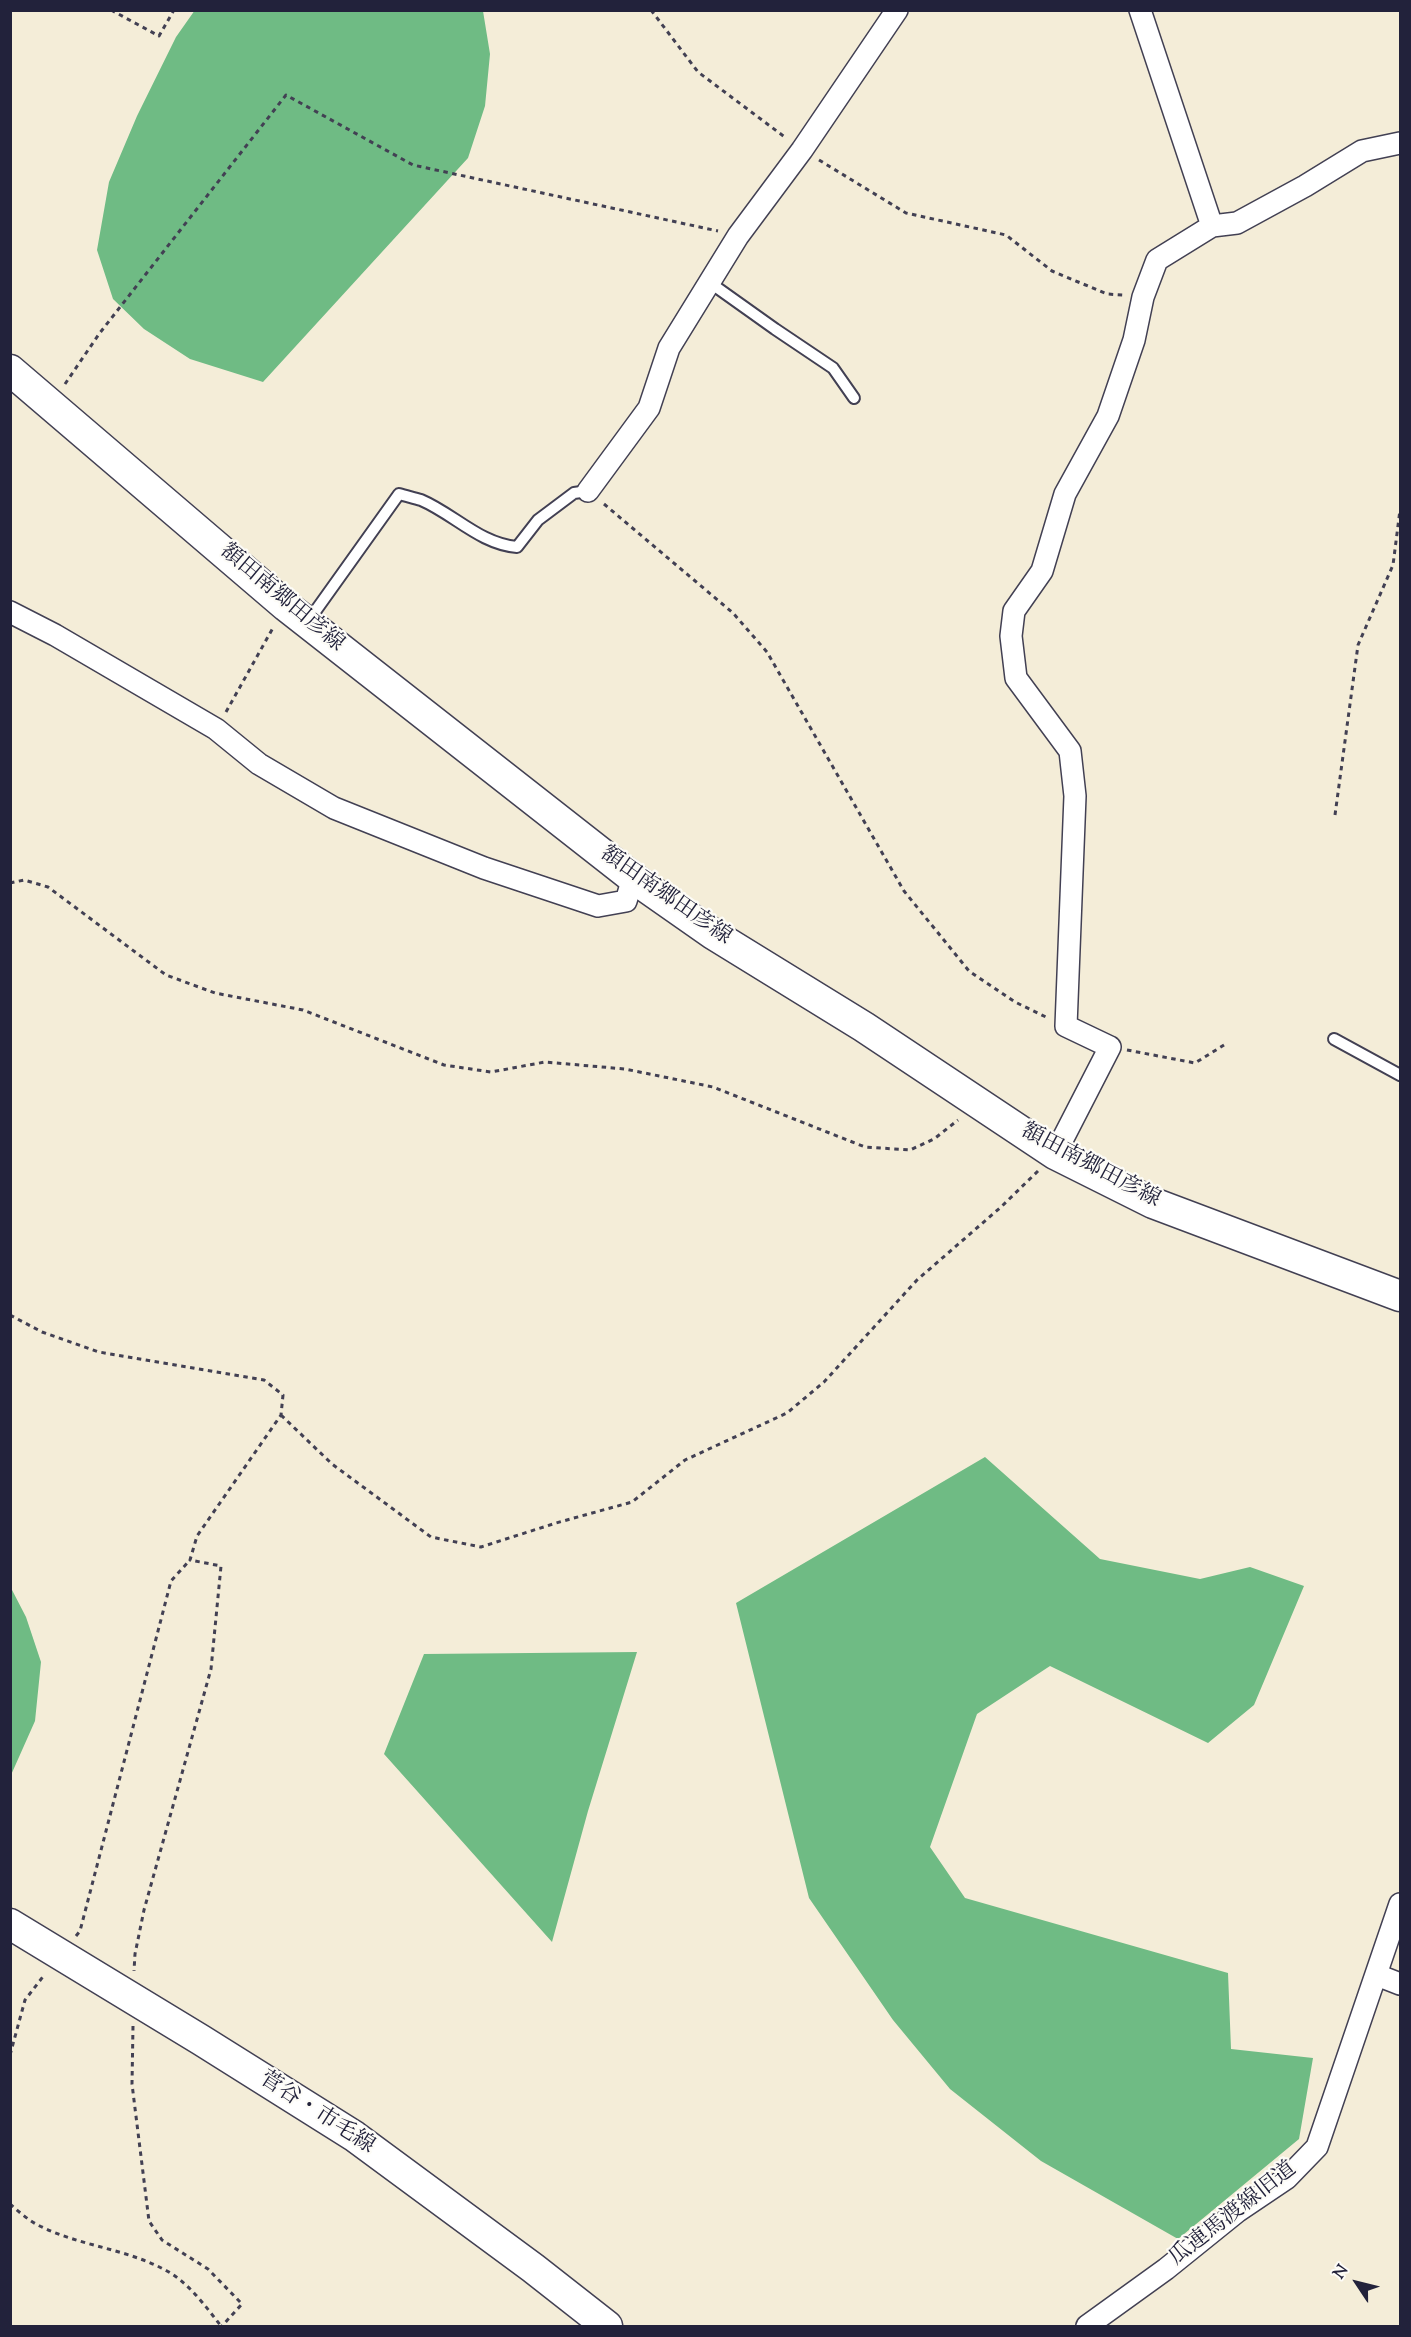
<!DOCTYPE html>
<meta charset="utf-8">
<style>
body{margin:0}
#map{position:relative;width:1411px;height:2337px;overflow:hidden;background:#f4edd8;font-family:"Sorts Mill Goudy",serif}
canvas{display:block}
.frame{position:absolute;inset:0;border:12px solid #22223b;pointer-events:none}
.north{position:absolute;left:1327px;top:2253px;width:60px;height:60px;-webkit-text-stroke:4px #fdfcf7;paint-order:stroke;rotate:305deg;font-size:16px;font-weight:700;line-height:24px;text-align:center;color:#22223b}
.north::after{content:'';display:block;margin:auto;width:21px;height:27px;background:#22223b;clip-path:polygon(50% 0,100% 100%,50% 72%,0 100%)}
</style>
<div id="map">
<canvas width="1411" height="2337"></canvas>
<div class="frame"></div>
<div class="north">N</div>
</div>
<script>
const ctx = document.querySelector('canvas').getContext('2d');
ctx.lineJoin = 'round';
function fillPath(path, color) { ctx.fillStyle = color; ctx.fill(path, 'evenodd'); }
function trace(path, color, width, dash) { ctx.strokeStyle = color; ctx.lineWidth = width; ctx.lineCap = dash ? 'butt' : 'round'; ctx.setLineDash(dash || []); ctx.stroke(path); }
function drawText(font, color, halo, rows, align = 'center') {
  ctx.font = font + ' "Sorts Mill Goudy","Noto Serif JP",serif'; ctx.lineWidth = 4.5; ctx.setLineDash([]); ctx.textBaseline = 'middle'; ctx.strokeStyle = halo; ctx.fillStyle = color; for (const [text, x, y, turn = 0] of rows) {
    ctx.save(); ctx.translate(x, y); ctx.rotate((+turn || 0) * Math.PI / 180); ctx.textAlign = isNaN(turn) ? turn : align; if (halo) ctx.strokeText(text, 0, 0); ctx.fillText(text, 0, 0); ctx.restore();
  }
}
const forest = new Path2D(`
 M 195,10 L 483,11 L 490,54 L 485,106 L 468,158 L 263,382 L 190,359 L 144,329 L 113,299 L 97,250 L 109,182 L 137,116 L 176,37 Z
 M 985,1457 L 1100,1559 L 1200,1579 L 1250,1567 L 1304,1586 L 1254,1705 L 1208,1743 L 1050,1666 L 977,1714 L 930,1847 L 965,1898 L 1228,1973 L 1231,2049 L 1313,2058 L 1299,2139 L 1178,2239 L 1041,2161 L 950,2089 L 893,2020 L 809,1898 L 736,1603 Z
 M 11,1588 L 26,1617 L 41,1662 L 35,1721 L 11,1775 Z
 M 637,1652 L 588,1811 L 552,1942 L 384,1754 L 424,1654 Z`);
const path = new Path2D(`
 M 111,10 L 159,36 L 174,10
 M 651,10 L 698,72 L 786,138
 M 819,160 L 906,213 L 1006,235 L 1052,271 L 1107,294 L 1123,295
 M 65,384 L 99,334 L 286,95 L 413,165 L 718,231
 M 604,504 L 733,613 L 767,652 L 904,891 L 969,971 L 1015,1002 L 1046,1017
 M 226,712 L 274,626
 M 1335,815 L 1358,645 L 1393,565 L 1400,510
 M 10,883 L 24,880 L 48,887 L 166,975 L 215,993 L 303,1010 L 444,1065 L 491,1072 L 545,1062 L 625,1069 L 713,1087 L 865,1147 L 910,1150 L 934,1139 L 958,1120
 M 1127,1050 L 1195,1063 L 1224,1045
 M 10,1315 L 42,1332 L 99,1352 L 264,1380 L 283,1395 L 281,1415 L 197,1536 L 190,1560 L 221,1566 L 211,1669 L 144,1910 L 135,1954 L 134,1971
 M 281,1415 L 332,1464 L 431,1537 L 481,1547 L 556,1523 L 632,1502 L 685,1460 L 787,1413 L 824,1382 L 917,1280 L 1001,1207 L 1038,1171
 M 76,1936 L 80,1931 L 171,1581 L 190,1560
 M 133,2026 L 132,2084 L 149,2221 L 162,2240 L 208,2269 L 242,2304 L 222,2326
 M 10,2055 L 25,2000 L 45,1974
 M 10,2204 C 18,2211 27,2219 36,2224 C 77,2246 126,2248 167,2271 C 189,2283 206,2307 221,2326`);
const lane = new Path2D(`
 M 709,282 L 775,329 L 833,368 L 854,398
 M 306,619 L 314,613 L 399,494 C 406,496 414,498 421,500 C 454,514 480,544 517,547 L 538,520 L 574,493 L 588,491
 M 1334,1039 L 1400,1075`);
const street = new Path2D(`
 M 1140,10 L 1212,226
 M 588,491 L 649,408 L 669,348 L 738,236 L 802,150 L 897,10
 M 10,612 L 55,635 L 216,729 L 259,764 L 334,808 L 484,868 L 598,906 L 626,901 L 633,878
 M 1055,1154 L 1110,1047 L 1066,1026 L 1075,796 L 1070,751 L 1016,678 L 1011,636 L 1014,611 L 1042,571 L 1065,494 L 1108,416 L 1134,340 L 1143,297 L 1157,260 L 1212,226 L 1237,223 L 1305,186 L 1362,151 L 1400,143
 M 1377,1975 L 1400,1984
 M 1087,2326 L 1166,2269 L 1238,2211 L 1287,2178 L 1317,2147 L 1400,1904`);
const secondary = new Path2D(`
 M 10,370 L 286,606 L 633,878 L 713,934 L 864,1027 L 1055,1154 L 1153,1203 L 1400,1296
 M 10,1924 L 201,2040 L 354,2136 L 533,2268 L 607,2326`);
const streetNames = [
 ["額田南郷田彦線",281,599,40],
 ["額田南郷田彦線",665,897,35],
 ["額田南郷田彦線",1090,1167,28],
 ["菅谷・市毛線",316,2114,33],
 ["瓜連馬渡線旧道",1234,2215,-38]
];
fillPath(forest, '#6fbb84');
trace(lane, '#424053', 14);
trace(street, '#424053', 24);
trace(secondary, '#424053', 33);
trace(path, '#424053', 3, [4.5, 4.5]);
trace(lane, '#fff', 10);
trace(street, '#fff', 21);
trace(secondary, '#fff', 30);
drawText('22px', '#22223b', '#fdfcf7', streetNames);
</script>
